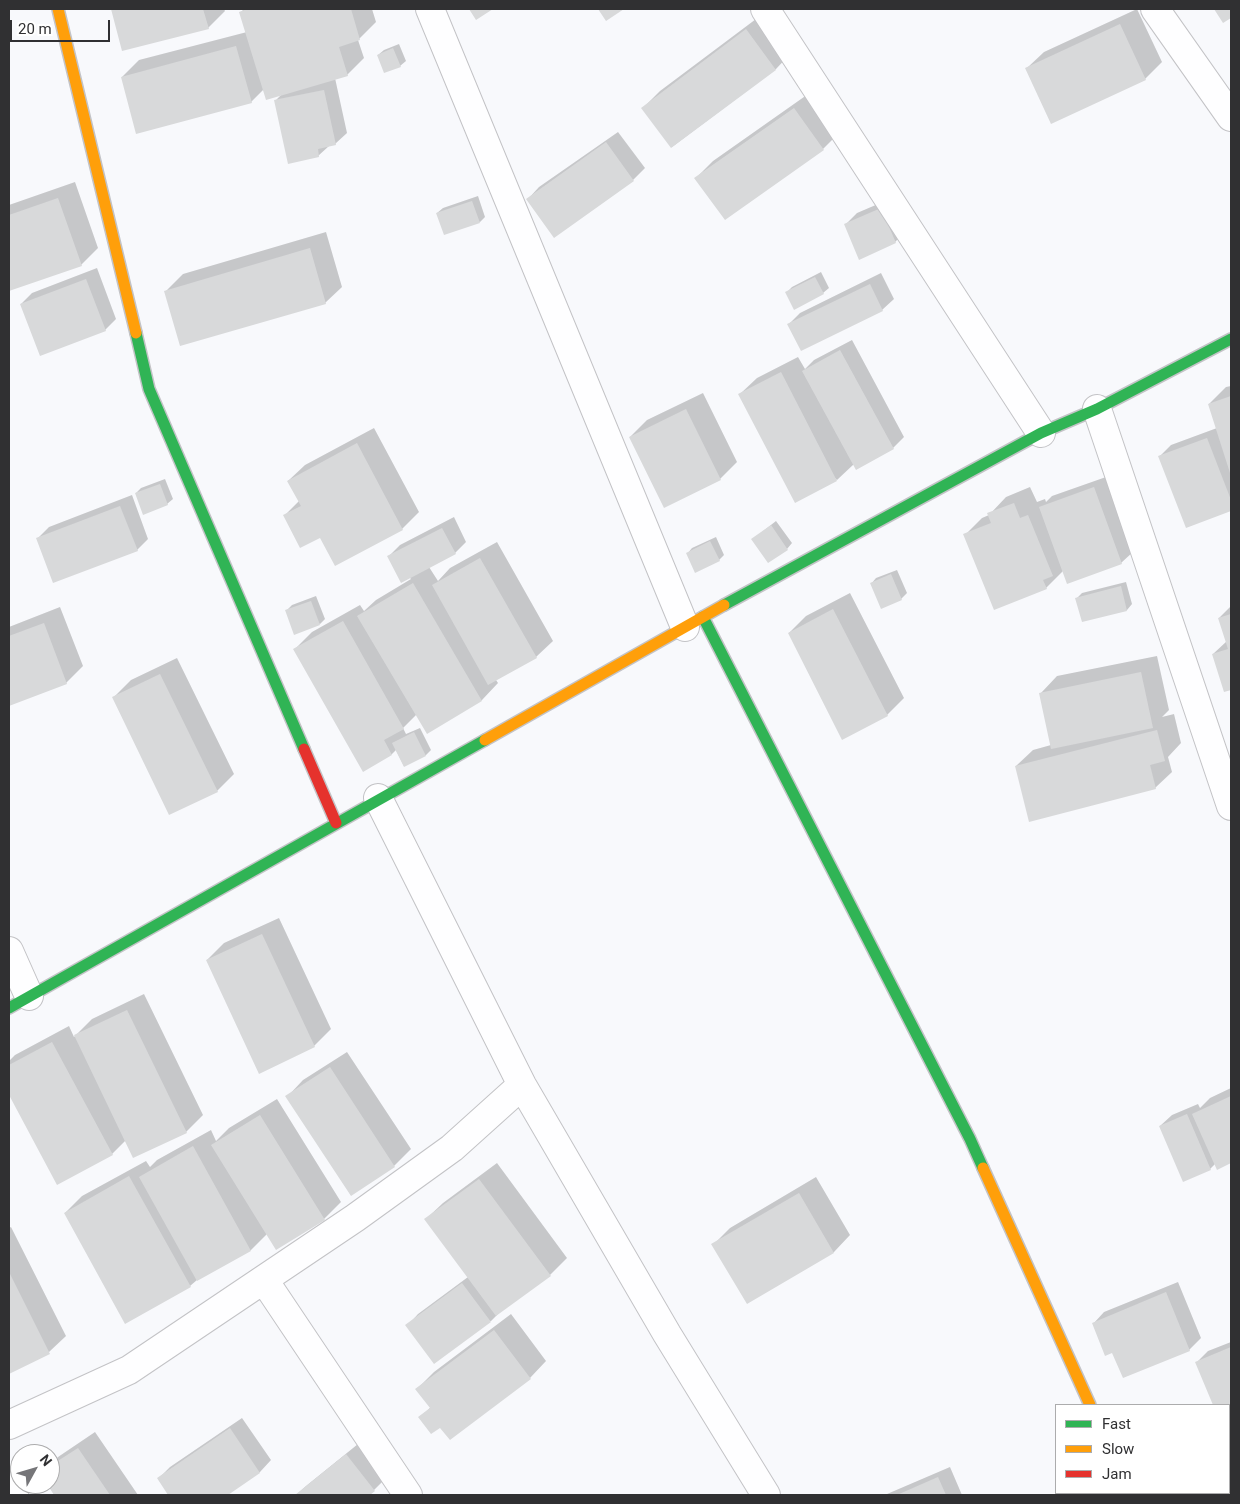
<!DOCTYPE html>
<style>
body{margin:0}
#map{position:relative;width:1240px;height:1504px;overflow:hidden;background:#f8f9fc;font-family:Roboto,sans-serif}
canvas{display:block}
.frame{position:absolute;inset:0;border:10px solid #303032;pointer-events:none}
.legend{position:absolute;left:1055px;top:1404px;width:175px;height:90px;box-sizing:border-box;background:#fff;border:1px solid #acacad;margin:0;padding:6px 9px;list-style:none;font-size:15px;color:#303032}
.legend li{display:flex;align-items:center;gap:10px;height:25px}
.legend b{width:25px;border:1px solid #acacad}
.north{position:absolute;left:10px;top:1444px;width:50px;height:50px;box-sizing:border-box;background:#fff;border:1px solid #acacad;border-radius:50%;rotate:51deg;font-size:14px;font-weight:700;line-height:20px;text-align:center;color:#303032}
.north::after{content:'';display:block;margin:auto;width:18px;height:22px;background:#767679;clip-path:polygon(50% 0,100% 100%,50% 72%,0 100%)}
.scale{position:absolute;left:10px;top:20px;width:100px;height:22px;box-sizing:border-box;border:2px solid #303032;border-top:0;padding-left:6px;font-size:15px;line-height:18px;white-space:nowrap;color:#303032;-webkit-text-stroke:4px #fff;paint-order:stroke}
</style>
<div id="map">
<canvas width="1240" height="1504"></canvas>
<div class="frame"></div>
<ul class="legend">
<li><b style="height:6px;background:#30b455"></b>Fast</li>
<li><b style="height:6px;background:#ff9f0a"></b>Slow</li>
<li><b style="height:6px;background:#e5322d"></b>Jam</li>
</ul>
<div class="north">N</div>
<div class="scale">20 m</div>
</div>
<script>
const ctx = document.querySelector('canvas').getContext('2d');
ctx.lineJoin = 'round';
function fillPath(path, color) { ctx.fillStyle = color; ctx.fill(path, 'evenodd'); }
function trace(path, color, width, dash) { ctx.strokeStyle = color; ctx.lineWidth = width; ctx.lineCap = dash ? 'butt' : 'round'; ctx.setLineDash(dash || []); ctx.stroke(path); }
const shadow = new Path2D(`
 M 113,9 L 224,9 L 225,11 L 208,28 L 123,50 Z
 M 244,9 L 372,9 L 376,22 L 358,40 L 364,58 L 347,75 L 335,78 L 347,133 L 335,144 L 329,146 L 318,156 L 275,101 L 282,94 L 264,89 L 251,102 L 122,77 L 139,60 L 247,32 L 241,12 Z
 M 1137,9 L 1162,62 L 1145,79 L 1027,68 L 1044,52 Z
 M 764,13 L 792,52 L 776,69 L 672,147 L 643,108 L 660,91 Z
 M 399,44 L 406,61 L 400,66 L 378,55 L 384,50 Z
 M 811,92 L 840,132 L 823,149 L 696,178 L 713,161 Z
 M 618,132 L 645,168 L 633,180 L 554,236 L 528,199 L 539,187 Z
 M 75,182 L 98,248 L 81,265 L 9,290 L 9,205 Z
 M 478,196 L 485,217 L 480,222 L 437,213 L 443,208 Z
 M 892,198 L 906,231 L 895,242 L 846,224 L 857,213 Z
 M 326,232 L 342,287 L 325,303 L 166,291 L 183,274 Z
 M 97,268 L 116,319 L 105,330 L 21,304 L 32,293 Z
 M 821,272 L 829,288 L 823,293 L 787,292 L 792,287 Z
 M 881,273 L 894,299 L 882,310 L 789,324 L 800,313 Z
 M 852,340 L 904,437 L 893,448 L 854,464 L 837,480 L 740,394 L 757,378 L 798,357 L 805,369 L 814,360 Z
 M 1231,386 L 1231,510 L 1187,527 L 1160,456 L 1171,445 L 1217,428 L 1209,404 L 1226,387 Z
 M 703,393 L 737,462 L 720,479 L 665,506 L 630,437 L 647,420 Z
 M 374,428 L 419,512 L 402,529 L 320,536 L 285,515 L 299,501 L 288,481 L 305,465 Z
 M 1106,477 L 1133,552 L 1121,563 L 1063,571 L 1046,588 L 965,535 L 982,518 L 989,515 L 1006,497 L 1030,487 L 1037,502 L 1045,499 L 1046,502 L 1052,496 Z
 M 165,479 L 173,499 L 167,504 L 136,493 L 141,488 Z
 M 132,495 L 148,539 L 137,550 L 38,538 L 49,527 Z
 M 454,517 L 466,542 L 455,553 L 429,567 L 438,581 L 450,568 L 497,542 L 553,641 L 536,657 L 496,680 L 498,683 L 482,700 L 427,732 L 417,714 L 403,728 L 406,734 L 420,728 L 431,750 L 426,755 L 404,766 L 396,750 L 392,754 L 363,770 L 295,649 L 312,632 L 360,605 L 364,611 L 376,600 L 411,579 L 389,556 L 400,545 Z
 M 776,521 L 792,543 L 787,549 L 753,539 Z
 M 716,537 L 724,555 L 719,560 L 687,554 L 692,548 Z
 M 897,570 L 907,593 L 901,599 L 871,584 L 876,578 Z
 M 1126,582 L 1132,604 L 1127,610 L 1083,621 L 1077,598 L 1082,593 Z
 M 850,593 L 904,698 L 887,715 L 789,633 L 806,616 Z
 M 316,596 L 325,619 L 320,624 L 286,611 L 292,605 Z
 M 1231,606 L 1231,688 L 1224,690 L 1213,654 L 1227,641 L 1219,618 Z
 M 60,607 L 83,666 L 66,683 L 9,705 L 9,627 Z
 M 1157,656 L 1169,710 L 1162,717 L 1174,714 L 1181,743 L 1168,757 L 1172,772 L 1155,788 L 1016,766 L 1033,750 L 1051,745 L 1041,693 L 1057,676 Z
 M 177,658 L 234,774 L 217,791 L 114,697 L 131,680 Z
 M 279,918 L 331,1029 L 314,1046 L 207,960 L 224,943 Z
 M 144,994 L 203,1115 L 186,1132 L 126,1140 L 112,1154 L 58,1183 L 9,1092 L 9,1061 L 15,1055 L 69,1026 L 74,1037 L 92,1019 Z
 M 347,1052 L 411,1149 L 394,1166 L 351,1195 L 287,1097 L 303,1080 Z
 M 1231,1088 L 1231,1162 L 1218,1168 L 1216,1163 L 1210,1169 L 1160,1126 L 1172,1115 L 1198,1104 L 1200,1108 L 1210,1098 Z
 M 277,1099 L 341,1202 L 324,1219 L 267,1234 L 251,1250 L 197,1280 L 190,1286 L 65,1213 L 82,1196 L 146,1161 L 150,1167 L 157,1160 L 211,1130 L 216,1141 L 229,1128 Z
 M 497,1163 L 567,1258 L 550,1275 L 502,1310 L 491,1321 L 407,1326 L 418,1314 L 468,1277 L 426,1219 L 443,1203 Z
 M 816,1177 L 850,1235 L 834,1252 L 747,1303 L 713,1245 L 730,1228 Z
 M 11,1227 L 66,1336 L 49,1352 L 9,1373 L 9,1228 Z
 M 1178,1282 L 1201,1338 L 1189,1350 L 1124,1377 L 1113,1351 L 1093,1324 L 1104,1312 Z
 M 511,1314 L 546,1361 L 530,1378 L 441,1426 L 420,1417 L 431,1407 L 417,1389 L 434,1372 Z
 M 1231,1342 L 1231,1412 L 1229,1413 L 1229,1405 L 1215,1405 L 1197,1362 L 1208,1351 Z
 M 242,1418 L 271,1460 L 260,1472 L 225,1495 L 170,1495 L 158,1479 L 170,1467 Z
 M 95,1432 L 138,1495 L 56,1495 L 48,1484 L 50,1484 L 50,1465 L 58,1457 Z
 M 358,1444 L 385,1479 L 374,1490 L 368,1495 L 296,1495 L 306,1486 Z
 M 950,1467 L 962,1495 L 886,1495 L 887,1494 Z`);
const building = new Path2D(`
 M 111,9 L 203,9 L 209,29 L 122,51 Z
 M 247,9 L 351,9 L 360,40 L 339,47 L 348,76 L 266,100 L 239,12 Z
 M 469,9 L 493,9 L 476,20 Z
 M 598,9 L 624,9 L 606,21 Z
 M 1214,9 L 1231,9 L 1231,18 L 1223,23 Z
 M 1120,24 L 1146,80 L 1051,124 L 1025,68 Z
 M 746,29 L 776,70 L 671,148 L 641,108 Z
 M 236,46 L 252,103 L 136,134 L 121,77 Z
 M 393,48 L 401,67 L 384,73 L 377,55 Z
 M 324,90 L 336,145 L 318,149 L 319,157 L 288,164 L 274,100 Z
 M 794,108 L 824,150 L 725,220 L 694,178 Z
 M 606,142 L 634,181 L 554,238 L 526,199 Z
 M 58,198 L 82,266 L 9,291 L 9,215 Z
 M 472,201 L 480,223 L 444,235 L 436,213 Z
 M 881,208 L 896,243 L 859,260 L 844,224 Z
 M 310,248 L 326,304 L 180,346 L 164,291 Z
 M 815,277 L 824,294 L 794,310 L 785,292 Z
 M 86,279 L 106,331 L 40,356 L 20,304 Z
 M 870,284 L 883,311 L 801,351 L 787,324 Z
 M 840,350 L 894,449 L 856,470 L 802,371 Z
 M 781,372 L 837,481 L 795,503 L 738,394 Z
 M 1231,396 L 1231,476 L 1208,404 Z
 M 686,409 L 721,480 L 664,508 L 629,437 Z
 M 1207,438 L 1231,500 L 1231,511 L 1186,528 L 1158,456 Z
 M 357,443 L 403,530 L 335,566 L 320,538 L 300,548 L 283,515 L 301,506 L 287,481 Z
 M 160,484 L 168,505 L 143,515 L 135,493 Z
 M 1094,487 L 1122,564 L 1067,584 L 1039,507 Z
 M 1014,503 L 1020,518 L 1028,515 L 1053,576 L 1043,580 L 1047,589 L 994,610 L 963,534 L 991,523 L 987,513 Z
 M 120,506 L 138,551 L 53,583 L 36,538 Z
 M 771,525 L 788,550 L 768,563 L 751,539 Z
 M 442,528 L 456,554 L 401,583 L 387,556 Z
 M 710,541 L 720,561 L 695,573 L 686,553 Z
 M 480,558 L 537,658 L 488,685 L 432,585 Z
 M 891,574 L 902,600 L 881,609 L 870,583 Z
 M 413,583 L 482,701 L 427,734 L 357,616 Z
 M 1121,586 L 1127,611 L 1082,622 L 1075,598 Z
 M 311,601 L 320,625 L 294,635 L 285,610 Z
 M 833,609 L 888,716 L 842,740 L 788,633 Z
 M 1231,614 L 1231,690 L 1224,692 L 1212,654 L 1228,649 L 1218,618 Z
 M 343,621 L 404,729 L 384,740 L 392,755 L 363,772 L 293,649 Z
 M 44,623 L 67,684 L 9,706 L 9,636 Z
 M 1141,672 L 1153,728 L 1051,749 L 1039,693 Z
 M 160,674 L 218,792 L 169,815 L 112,697 Z
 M 1157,730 L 1165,761 L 1150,765 L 1156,789 L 1029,822 L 1015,766 Z
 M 414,732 L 426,756 L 404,767 L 392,743 Z
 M 262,934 L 315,1047 L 259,1074 L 206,960 Z
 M 127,1010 L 187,1133 L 133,1158 L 74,1035 Z
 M 52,1042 L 113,1155 L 57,1185 L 9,1095 L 9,1065 Z
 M 330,1067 L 395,1167 L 351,1196 L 285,1096 Z
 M 1231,1096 L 1231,1163 L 1217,1170 L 1192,1114 Z
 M 1187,1114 L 1211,1170 L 1183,1182 L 1159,1126 Z
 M 260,1115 L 325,1220 L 276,1250 L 211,1145 Z
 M 193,1146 L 251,1251 L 197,1281 L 139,1177 Z
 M 129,1176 L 191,1287 L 125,1324 L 64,1213 Z
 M 479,1179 L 551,1276 L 496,1316 L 424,1219 Z
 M 799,1193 L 834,1253 L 747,1304 L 711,1244 Z
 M 9,1272 L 50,1354 L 9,1374 Z
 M 462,1283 L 491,1322 L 434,1364 L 405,1325 Z
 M 1166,1292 L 1190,1351 L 1123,1378 L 1112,1353 L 1105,1356 L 1092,1323 Z
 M 494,1330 L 531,1379 L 450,1440 L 440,1428 L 431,1434 L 418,1417 L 430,1408 L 415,1389 Z
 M 1231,1347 L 1231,1413 L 1229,1414 L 1229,1405 L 1213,1405 L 1195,1362 Z
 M 230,1428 L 260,1473 L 228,1495 L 168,1495 L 157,1478 Z
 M 78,1448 L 110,1495 L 54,1495 L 47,1484 L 50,1484 L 50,1466 Z
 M 346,1454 L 375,1491 L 370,1495 L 295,1495 Z
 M 938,1477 L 946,1495 L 897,1495 Z`);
const street = new Path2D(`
 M 430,9 L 685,627
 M 765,9 L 1041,433
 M 1155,9 L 1231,117
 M 1097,409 L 1231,806
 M 378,798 L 522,1085 L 667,1334 L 766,1495
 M 9,951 L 29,996
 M 264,1280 L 408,1495
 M 9,1425 L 129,1370 L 355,1218 L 452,1148 L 522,1085
 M 9,1486 L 14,1495
 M 1132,1493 L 1133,1495`);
const fast = new Path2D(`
 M 136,333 L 149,389 L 304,749
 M 724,605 L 1041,433 L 1097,409 L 1231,339
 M 703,617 L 970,1139 L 983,1168
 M 9,1008 L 485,740`);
const slow = new Path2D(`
 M 58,9 L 136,333
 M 485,740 L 724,605
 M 983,1168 L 1090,1405`);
const jam = new Path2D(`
 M 304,749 L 336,823`);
fillPath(shadow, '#0003');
fillPath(building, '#d8d9da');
trace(street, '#c3c3c6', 30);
trace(fast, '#c3c3c6', 14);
trace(slow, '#c3c3c6', 14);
trace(jam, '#c3c3c6', 14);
trace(street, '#fefeff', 28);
trace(fast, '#30b455', 11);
trace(slow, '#ff9f0a', 11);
trace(jam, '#e5322d', 11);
</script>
